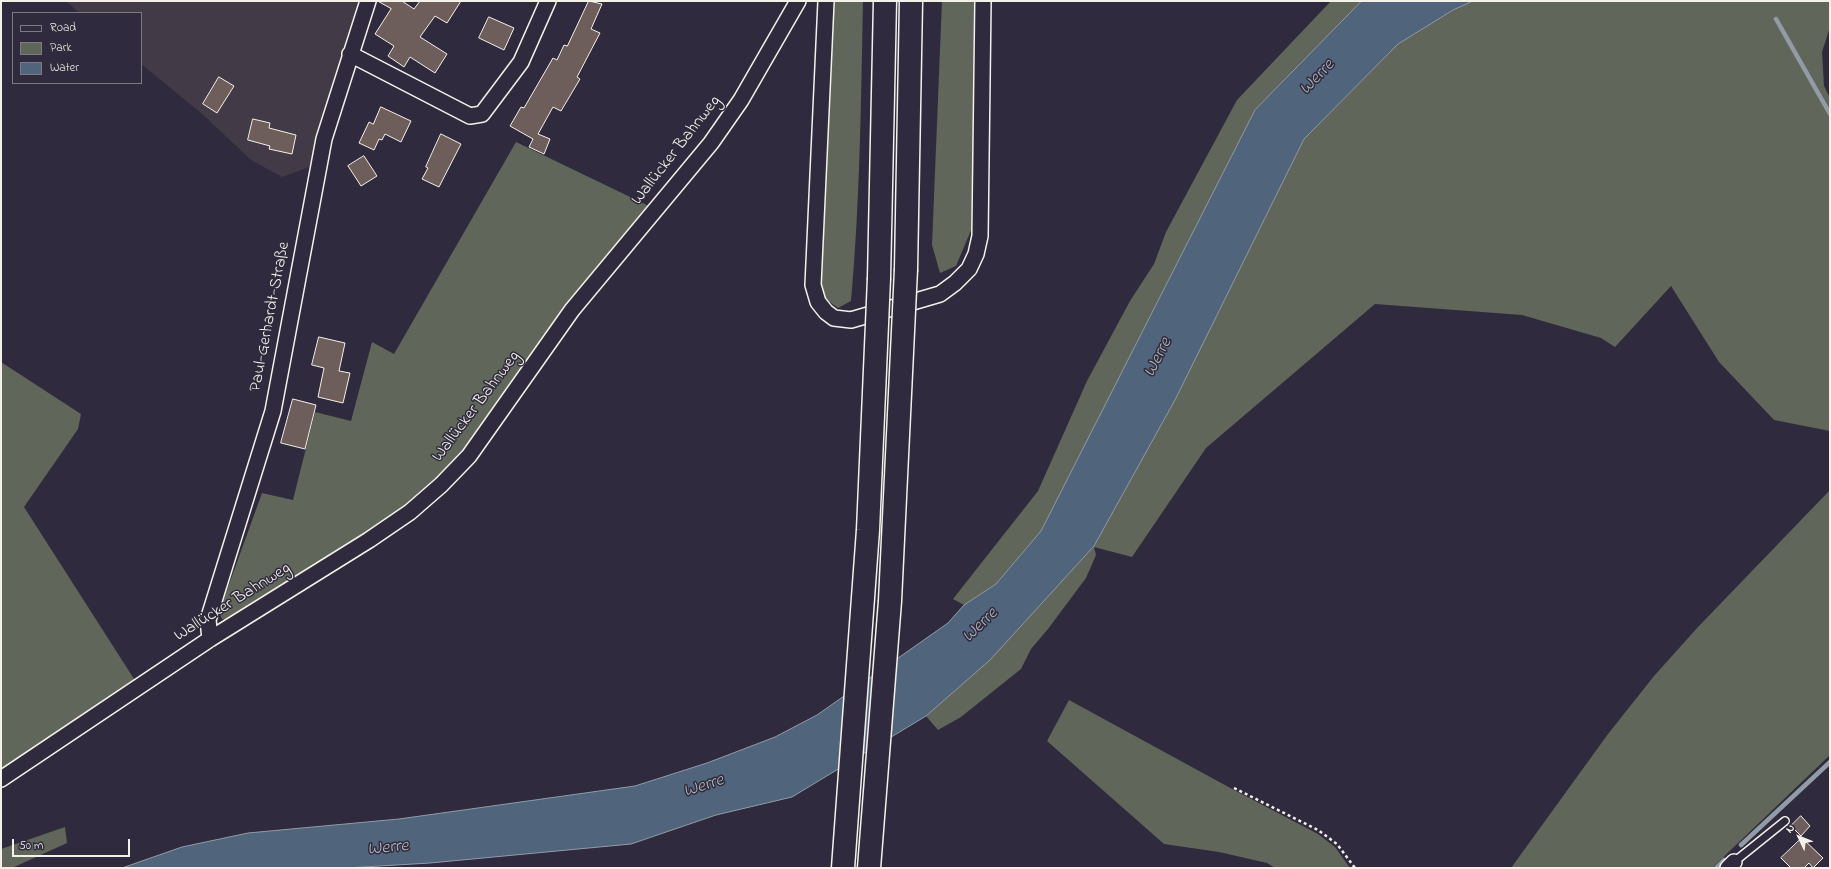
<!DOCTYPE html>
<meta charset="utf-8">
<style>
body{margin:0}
#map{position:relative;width:1831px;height:869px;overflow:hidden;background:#2f2a3d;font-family:"Indie Flower",sans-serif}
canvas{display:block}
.frame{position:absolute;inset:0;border:2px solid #f4f1e8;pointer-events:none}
.legend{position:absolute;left:12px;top:12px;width:130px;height:72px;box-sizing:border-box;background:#2f2a3d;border:1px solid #7e7a81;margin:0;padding:5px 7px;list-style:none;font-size:12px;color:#f4f1e8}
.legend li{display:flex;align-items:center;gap:8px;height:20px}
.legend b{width:20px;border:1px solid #7e7a81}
.north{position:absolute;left:1779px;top:817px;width:40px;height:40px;-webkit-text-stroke:3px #2f2a3d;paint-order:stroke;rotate:313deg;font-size:11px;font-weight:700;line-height:16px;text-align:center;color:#f4f1e8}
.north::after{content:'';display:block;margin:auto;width:14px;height:18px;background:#f4f1e8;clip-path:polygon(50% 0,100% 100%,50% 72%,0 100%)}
.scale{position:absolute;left:12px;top:839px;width:118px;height:18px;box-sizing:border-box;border:2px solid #f4f1e8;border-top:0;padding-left:5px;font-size:12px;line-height:14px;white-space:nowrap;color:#f4f1e8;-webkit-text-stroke:3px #2f2a3d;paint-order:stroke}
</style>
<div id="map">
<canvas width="1831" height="869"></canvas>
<div class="frame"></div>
<ul class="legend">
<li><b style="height:5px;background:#2f2a3d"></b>Road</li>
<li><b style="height:11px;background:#606659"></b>Park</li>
<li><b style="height:11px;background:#50647b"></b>Water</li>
</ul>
<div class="north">N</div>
<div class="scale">50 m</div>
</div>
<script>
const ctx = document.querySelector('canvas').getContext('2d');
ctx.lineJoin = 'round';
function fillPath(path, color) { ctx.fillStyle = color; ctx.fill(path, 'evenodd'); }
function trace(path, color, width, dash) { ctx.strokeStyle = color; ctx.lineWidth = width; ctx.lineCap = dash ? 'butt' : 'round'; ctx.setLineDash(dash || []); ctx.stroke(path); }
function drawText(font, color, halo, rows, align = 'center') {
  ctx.font = font + ' "Indie Flower",sans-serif'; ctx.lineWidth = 3; ctx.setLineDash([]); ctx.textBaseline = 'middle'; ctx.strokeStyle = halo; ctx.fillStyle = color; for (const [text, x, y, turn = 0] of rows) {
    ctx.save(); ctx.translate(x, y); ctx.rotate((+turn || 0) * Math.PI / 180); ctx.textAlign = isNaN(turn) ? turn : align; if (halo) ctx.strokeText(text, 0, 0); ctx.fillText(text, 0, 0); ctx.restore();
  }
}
const built = new Path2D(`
 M 66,1 L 366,1 L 315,165 L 282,177 L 251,160 L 201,113 L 141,64 L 141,13 L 79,13 Z`);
const green = new Path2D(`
 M 831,1 L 863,1 C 861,101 860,202 851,301 L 838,308 L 822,296 L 818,283 Z
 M 942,1 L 974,1 L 974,184 L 972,228 L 956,266 L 940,273 L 932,245 Z
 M 1331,1 L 1362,1 L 1255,110 L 1041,531 L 996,584 L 964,605 L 953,599 L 1038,491 L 1087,381 L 1130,301 L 1154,264 L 1166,232 L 1237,100 Z
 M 1473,1 L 1830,1 L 1830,27 L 1822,52 L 1824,86 L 1830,98 L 1830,431 L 1774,420 L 1719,362 L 1671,286 L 1615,347 L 1601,338 L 1522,315 L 1375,304 L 1206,448 L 1132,557 L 1094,547 L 1096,555 L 1086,578 L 1048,629 L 1031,649 L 1021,669 L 961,717 L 938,730 L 926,716 L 990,660 L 1094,546 L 1176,398 L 1304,139 L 1398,44 L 1453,10 Z
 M 516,142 L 653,208 L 463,452 L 413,501 L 350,546 L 233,621 L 222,619 L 219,612 L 262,493 L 293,500 L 315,412 L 351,421 L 372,342 L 394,354 Z
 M 1,362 L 81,414 L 78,429 L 24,507 L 136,682 L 1,773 Z
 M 1830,490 L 1830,755 L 1712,868 L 1511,868 L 1608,734 L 1654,676 L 1698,627 Z
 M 1069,700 L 1234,790 L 1318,834 L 1335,847 L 1350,868 L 1275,868 L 1267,863 L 1219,852 L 1164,844 L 1047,741 Z
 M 65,827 L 67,843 L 12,868 L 1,868 L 1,849 Z`);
const water = new Path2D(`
 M 1362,1 L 1473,1 L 1453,10 L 1398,44 L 1304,139 L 1176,398 L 1094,546 L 990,660 L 926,716 L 792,797 L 716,815 L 631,844 L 430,863 L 346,868 L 122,868 L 182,847 L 248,833 L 399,819 L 635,786 L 707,763 L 775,737 L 817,715 L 948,623 L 964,605 L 996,584 L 1041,531 L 1255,110 Z`);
const stream = new Path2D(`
 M 1776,19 L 1830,114
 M 1741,845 L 1830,762
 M 1716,868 L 1724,860`);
const building = new Path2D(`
 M 378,1 L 402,1 L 414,9 L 420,1 L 461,1 L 447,23 L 435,16 L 420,37 L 447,54 L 435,73 L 410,57 L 404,67 L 388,56 L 394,46 L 375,34 L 391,9 Z
 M 589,1 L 602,4 L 591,29 L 600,33 L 577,77 L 580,79 L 561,111 L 553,107 L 538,134 L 550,139 L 544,154 L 529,147 L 533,139 L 510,126 L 521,107 L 524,108 L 553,58 L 557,60 L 564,45 L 567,46 Z
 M 489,17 L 514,28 L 504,50 L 479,38 Z
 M 219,77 L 234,86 L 217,113 L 203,104 Z
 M 381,107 L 411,121 L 401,142 L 385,134 L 382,140 L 379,139 L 374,150 L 359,143 L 369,122 L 373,124 Z
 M 253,119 L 270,123 L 269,128 L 296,135 L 292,154 L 269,149 L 270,146 L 248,140 Z
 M 441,134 L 461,144 L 439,187 L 422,179 L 428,168 L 426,167 Z
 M 364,156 L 377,176 L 361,186 L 348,166 Z
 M 319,337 L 345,343 L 339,371 L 350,373 L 343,403 L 318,397 L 324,368 L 312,365 Z
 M 293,399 L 316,405 L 305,449 L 281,443 Z
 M 1801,816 L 1810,826 L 1801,836 L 1791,826 Z
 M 1802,838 L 1823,858 L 1813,868 L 1809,863 L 1804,868 L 1791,868 L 1781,858 Z`);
const path = new Path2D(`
 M 1234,788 L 1318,830 L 1337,844 L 1355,868`);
const lane = new Path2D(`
 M 1734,862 L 1785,821`);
const street = new Path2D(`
 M 826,1 L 813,285 L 818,302 L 826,312 L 834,318 L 851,320 L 940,294 L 955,283 L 969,269 L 976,254 L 980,236 L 983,1
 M 350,54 L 470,116 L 482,114 L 521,62 L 548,1
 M 210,639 L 208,620 L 273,411 L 324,139 L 368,1
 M 1,779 L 210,639 L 369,540 L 410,512 L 441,485 L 469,456 L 572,310 L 711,143 L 741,100 L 798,1
 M 1728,868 L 1734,862`);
const highway = new Path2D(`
 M 906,269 L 911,1
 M 879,278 L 885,1`);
const highwayBridge = new Path2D(`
 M 843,868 L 868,530 L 879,278
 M 869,868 L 890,601 L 906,269`);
const streetNames = [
 ["Wallücker Bahnweg",677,151,-52],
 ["Paul-Gerhardt-Straße",271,317,-79],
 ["Wallücker Bahnweg",477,407,-53],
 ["Wallücker Bahnweg",233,603,-32]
];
const waterNames = [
 ["Werre",1318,78,-46],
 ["Werre",1159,358,-63],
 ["Werre",981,626,-44],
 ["Werre",704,787,-18],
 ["Werre",388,849,-6]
];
fillPath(built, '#423a46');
fillPath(green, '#606659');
fillPath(water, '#50647b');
trace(water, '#929ca7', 1);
trace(stream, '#929ca7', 4.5);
fillPath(building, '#6e5e5b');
trace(building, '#f4f1e8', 1);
trace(lane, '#f4f1e8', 10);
trace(street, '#f4f1e8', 18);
trace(highway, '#f4f1e8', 25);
trace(path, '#f4f1e8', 2.5, [3, 3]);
trace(lane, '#2f2a3d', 7);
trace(street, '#2f2a3d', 15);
trace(highway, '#2f2a3d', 22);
trace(highwayBridge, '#f4f1e8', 25, []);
trace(highwayBridge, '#2f2a3d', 22);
drawText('17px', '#f4f1e8', '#2f2a3d', streetNames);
drawText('italic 18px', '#b2b9bc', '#2f2a3d', waterNames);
</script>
